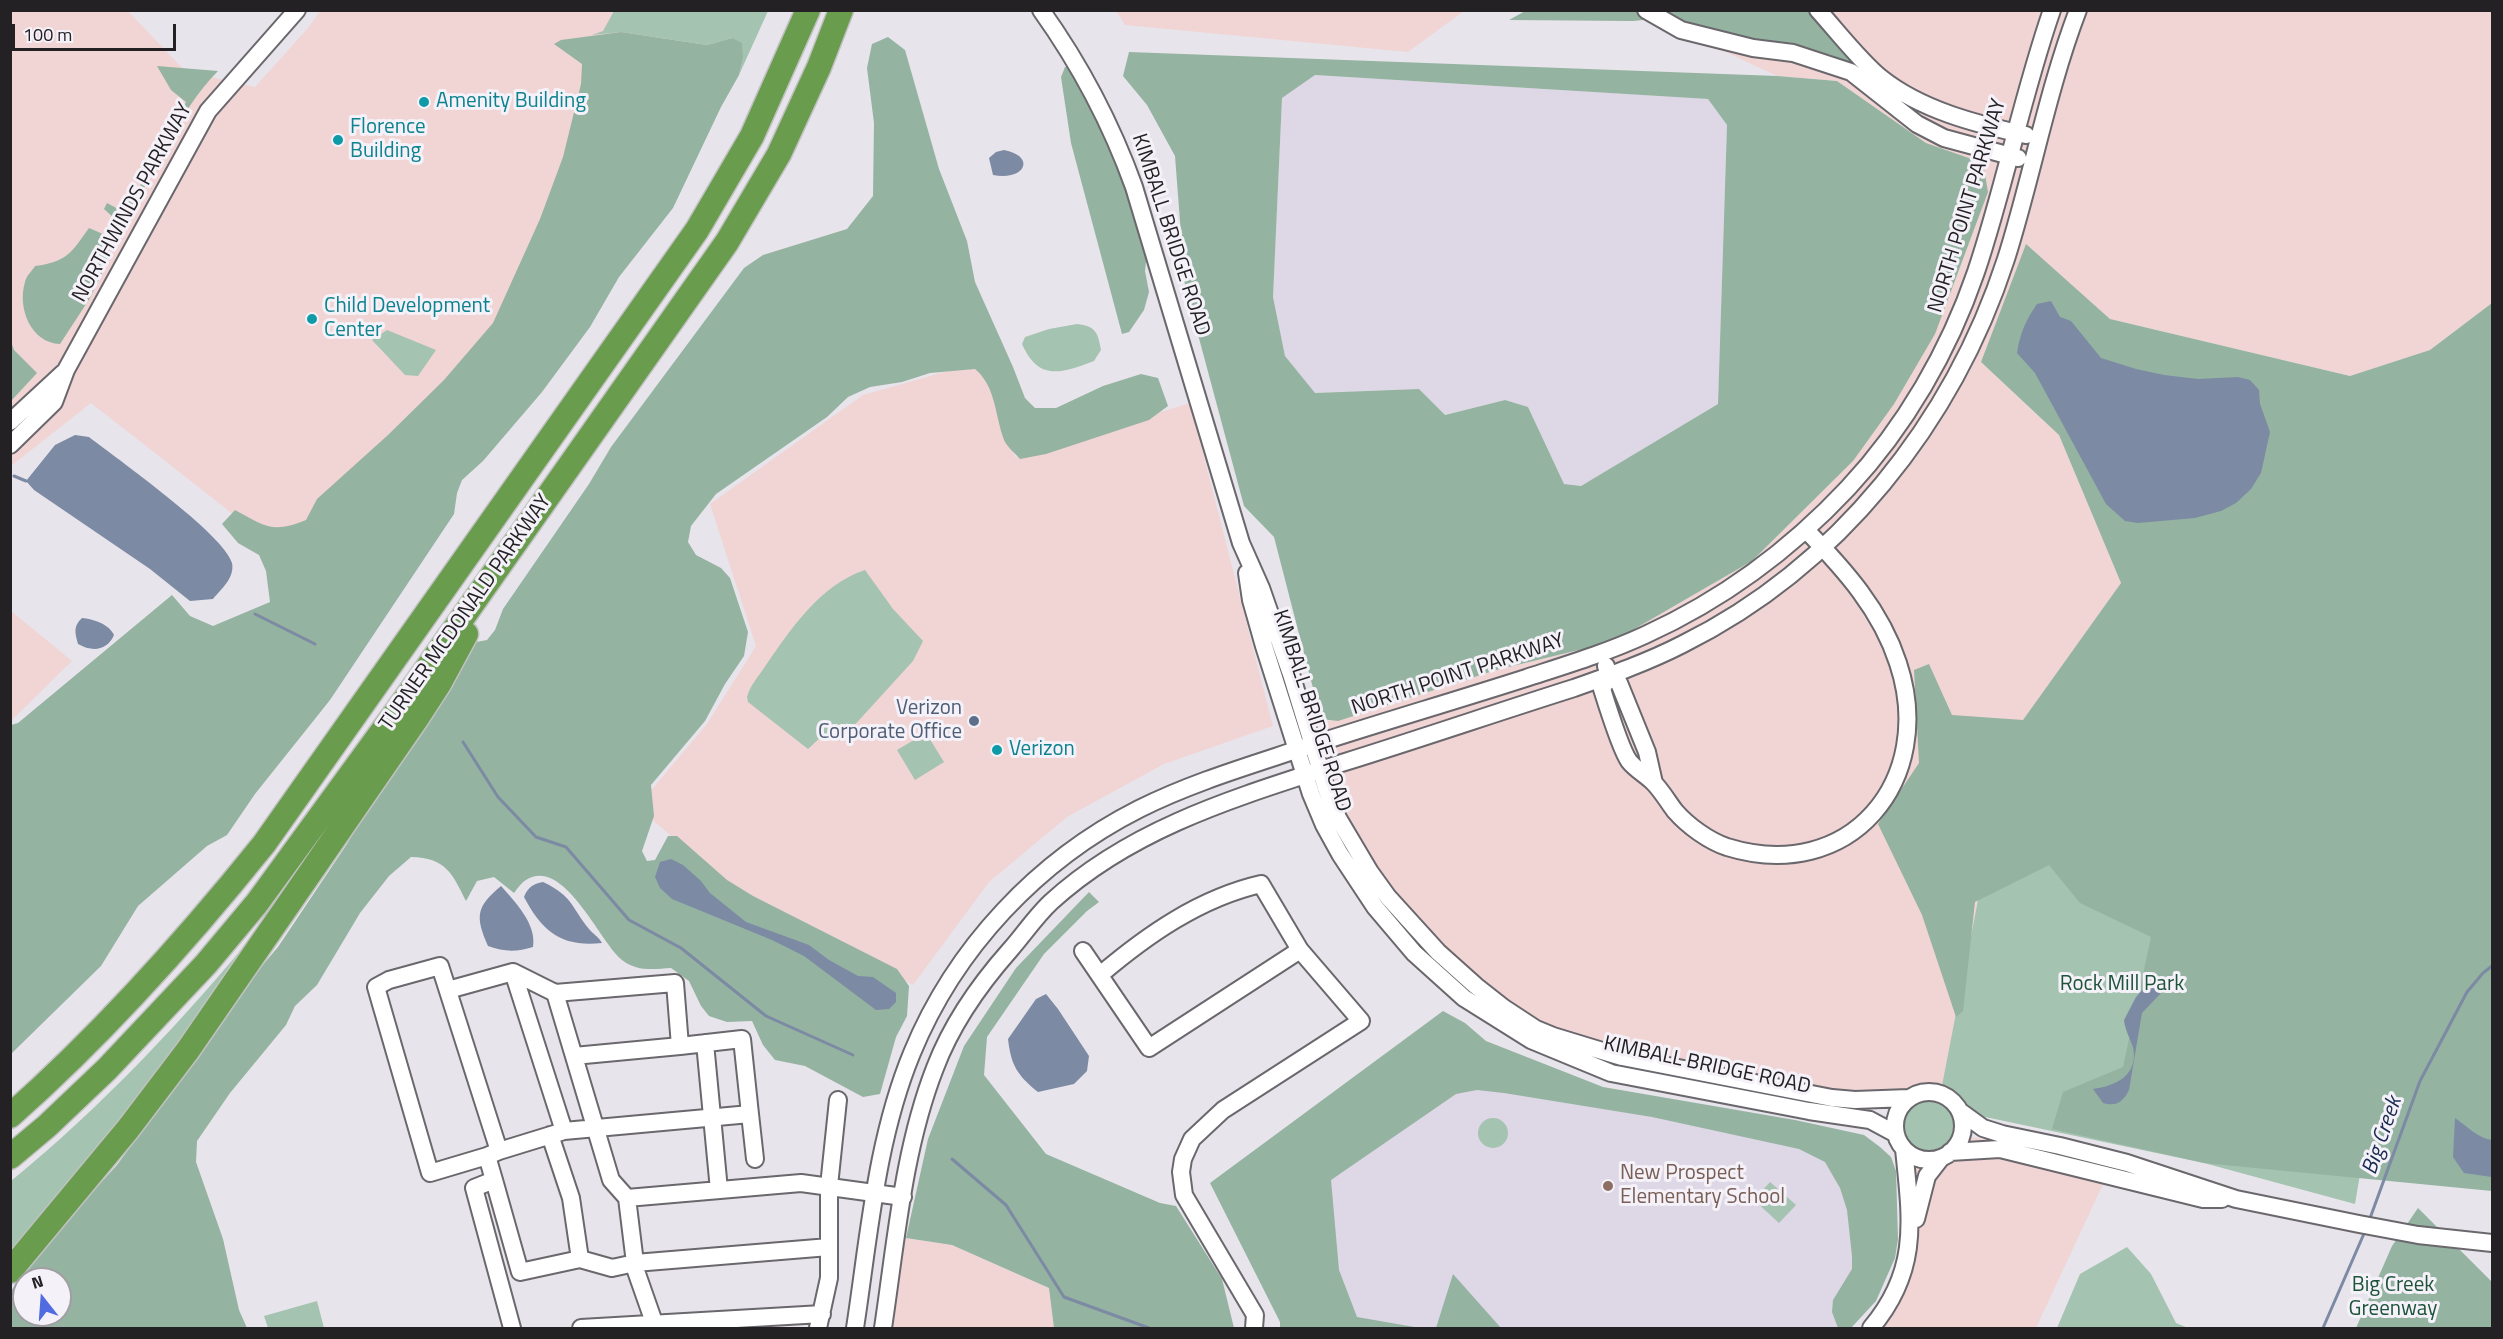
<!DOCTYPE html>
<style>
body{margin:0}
#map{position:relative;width:2503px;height:1339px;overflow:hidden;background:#e8e4eb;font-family:"Titillium Web",sans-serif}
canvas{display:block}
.frame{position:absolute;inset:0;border:12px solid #232124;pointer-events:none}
.north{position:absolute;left:12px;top:1267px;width:60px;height:60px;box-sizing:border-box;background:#f5f1f9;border:2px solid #a19ea4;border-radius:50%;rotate:343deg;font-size:16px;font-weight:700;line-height:24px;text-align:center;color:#232124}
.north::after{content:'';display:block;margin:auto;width:21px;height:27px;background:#516be0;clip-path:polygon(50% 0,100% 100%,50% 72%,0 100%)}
.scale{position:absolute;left:12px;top:24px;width:164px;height:27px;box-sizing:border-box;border:3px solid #232124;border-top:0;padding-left:8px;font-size:18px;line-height:21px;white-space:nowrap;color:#232124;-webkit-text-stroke:4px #f5f1f9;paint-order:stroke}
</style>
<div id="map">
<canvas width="2503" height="1339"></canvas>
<div class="frame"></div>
<div class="north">N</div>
<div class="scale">100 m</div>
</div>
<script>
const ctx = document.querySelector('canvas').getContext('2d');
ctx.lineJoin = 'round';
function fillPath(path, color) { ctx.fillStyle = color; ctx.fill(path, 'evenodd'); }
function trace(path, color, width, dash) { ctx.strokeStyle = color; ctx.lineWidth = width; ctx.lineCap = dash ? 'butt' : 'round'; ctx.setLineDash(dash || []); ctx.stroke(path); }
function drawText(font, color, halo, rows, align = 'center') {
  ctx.font = font + ' "Titillium Web",sans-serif'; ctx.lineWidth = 6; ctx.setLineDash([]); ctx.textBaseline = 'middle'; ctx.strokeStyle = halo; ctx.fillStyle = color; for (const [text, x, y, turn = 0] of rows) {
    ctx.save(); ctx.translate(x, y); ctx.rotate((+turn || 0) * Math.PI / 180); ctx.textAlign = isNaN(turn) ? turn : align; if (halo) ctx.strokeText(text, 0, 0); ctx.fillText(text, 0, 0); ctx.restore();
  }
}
const commercial = new Path2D(`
 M 11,11 L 128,11 L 185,71 L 255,87 L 308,28 L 320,11 L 652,11 L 535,295 L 289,558 L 91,403 L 11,466 Z
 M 1116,11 L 1464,11 L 1408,52 L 1125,25 Z
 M 1638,11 L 2492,11 L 2492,303 L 2430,350 L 2350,376 L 2110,319 L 2026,245 L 1981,362 L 2059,435 L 2121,583 L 2023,720 L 1933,1131 L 2040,1148 L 2111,1167 L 2036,1328 L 1863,1328 L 1903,1275 L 1907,1117 L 1905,1104 L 1869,1094 L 1637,1066 L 1577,1062 L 1501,1011 L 1381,913 L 1329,763 L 1321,719 L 1329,721 L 1496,670 L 1612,642 L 1752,561 L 1853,461 L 1982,163 L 1926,143 L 1837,81 L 1777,76 Z
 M 987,360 L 1015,457 L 1190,403 L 1273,726 L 1164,764 L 1067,817 L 989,882 L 913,985 L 731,886 L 637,807 L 707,724 L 756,646 L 710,504 L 863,395 Z
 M 11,611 L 72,661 L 11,721 Z
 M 906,1238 L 952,1245 L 1049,1288 L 1054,1328 L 888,1328 Z`);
const built = new Path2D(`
 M 1315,75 L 1708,99 L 1727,125 L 1718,404 L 1581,486 L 1564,484 L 1528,407 L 1505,400 L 1444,415 L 1419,389 L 1314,393 L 1285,356 L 1273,297 L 1282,98 Z
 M 1467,1078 L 1874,1151 L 1894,1207 L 1841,1328 L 1344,1328 L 1328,1165 Z`);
const green = new Path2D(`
 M 614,11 L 768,11 L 739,75 L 743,59 L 732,38 L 707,45 L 621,32 L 592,35 L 603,31 Z
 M 1077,324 C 1096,326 1098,333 1101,350 L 1094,361 C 1062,373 1039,382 1022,344 L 1025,337 L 1049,329 Z
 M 387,330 L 436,350 L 418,376 L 405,375 L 372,340 Z
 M 865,570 L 893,609 L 923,641 L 913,661 L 840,741 L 834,736 L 830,739 L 824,734 L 808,749 L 748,702 L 747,697 C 750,685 759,676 766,665 C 791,629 821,584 865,570 Z
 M 926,733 L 944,762 L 915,780 L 897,750 Z
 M 1994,775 L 2373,1097 L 2355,1204 L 2204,1163 L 1952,1110 C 1984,1157 1906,1166 1899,1127 C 1899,1121 1900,1114 1904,1110 C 1912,1101 1927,1099 1939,1101 L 1985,864 Z
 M 262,925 L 206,1013 L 11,1260 L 11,1181 C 103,1106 186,1017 262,925 Z
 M1478 1133a15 15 0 1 1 30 0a15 15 0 1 1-30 0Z
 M 1770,1182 L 1796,1205 L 1779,1223 L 1754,1200 Z
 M 2127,1247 L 2151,1274 L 2176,1323 L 2188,1328 L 2057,1328 L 2080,1274 Z
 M 317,1301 L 324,1328 L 268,1328 L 264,1316 Z`);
const forest = new Path2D(`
 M 1527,10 L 1638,10 L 1643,15 L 1643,20 L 1633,21 L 1509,20 Z
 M 1663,11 L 1809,11 L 1860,69 L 1831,55 L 1756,40 L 1673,18 Z
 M 621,32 L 707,45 L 732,38 L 742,43 L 743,59 L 739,75 L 721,107 L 673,208 L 619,277 L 590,327 L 542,392 L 483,461 L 462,480 L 457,493 L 454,514 L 330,700 L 255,794 L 227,835 L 207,846 L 138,906 L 101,966 L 11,1054 L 11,725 L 18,723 L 172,595 L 190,616 L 213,626 L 270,602 L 266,571 L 259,555 L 238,543 L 222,524 L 235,510 C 265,526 272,534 306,520 L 317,499 L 388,435 L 444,380 L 493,323 L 540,219 L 563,157 L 581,84 L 582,64 L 554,44 L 561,40 Z
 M 888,37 L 905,50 L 939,169 L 967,241 L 975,282 L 1013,367 L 1025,398 L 1035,408 L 1056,408 L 1103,386 L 1141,374 L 1158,378 L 1168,406 L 1149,420 L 1046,454 L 1020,459 C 1015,453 1007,447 1004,440 C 995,417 996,386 975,369 L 930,373 L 902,382 L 870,387 L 848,397 L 827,417 L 716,494 L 691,526 L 688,542 L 696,555 L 721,568 L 730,578 L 748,632 L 744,656 L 725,684 L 705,721 L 651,785 L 654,816 L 642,851 L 647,861 L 655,860 L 668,836 L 677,836 L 727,880 L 753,896 L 897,969 L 909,986 L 907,1016 L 896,1037 L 880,1094 L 863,1097 L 805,1066 L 775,1060 L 763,1045 L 752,1021 L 727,1022 L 709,1016 L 701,1006 L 689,981 L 671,968 C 654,969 637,972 622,960 C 600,943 564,856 526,880 C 522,882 517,889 514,893 L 494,877 L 477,881 L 466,901 C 452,873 446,858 411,857 L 389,876 L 360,913 L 317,985 L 295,1006 L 286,1025 L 230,1093 L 197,1141 L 196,1162 L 223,1239 L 239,1310 L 247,1328 L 11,1328 L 10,1292 L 73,1213 L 117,1165 L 207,1042 L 238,994 L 278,947 L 347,844 L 393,762 L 459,661 L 476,642 L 487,640 L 495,630 L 503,609 L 589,484 L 611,447 L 744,268 L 763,255 L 847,229 L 873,196 L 874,123 L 867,68 L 872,44 ZM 24,1279 L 60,1279 L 60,1315 L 24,1315 Z
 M 1129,52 L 1777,76 L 1837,81 L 1926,143 L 1983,163 L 1988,192 L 1935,334 L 1894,404 L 1853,461 L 1752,561 L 1612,642 L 1496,670 L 1338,721 L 1321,719 L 1274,537 L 1244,506 L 1185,286 L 1175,156 L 1147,105 L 1123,76 ZM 1315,75 L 1708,99 L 1727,125 L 1718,404 L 1581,486 L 1564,484 L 1528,407 L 1505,400 L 1445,415 L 1419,389 L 1315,393 L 1285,356 L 1273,297 L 1282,98 Z
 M 157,66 L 218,71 C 178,112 155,169 128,219 L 114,218 L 104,209 L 107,203 L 120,210 L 135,195 L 186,102 L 171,90 Z
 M 1065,67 L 1072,67 L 1123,167 L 1147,253 L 1145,271 L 1149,292 L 1144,310 L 1129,332 L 1122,334 L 1071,143 L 1061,77 Z
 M 89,228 L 112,238 L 106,265 L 90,298 L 60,344 C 31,343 17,308 25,282 C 26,276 32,271 35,266 C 67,262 72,252 89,228 Z
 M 2026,244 L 2110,319 L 2350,376 L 2430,350 L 2492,303 L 2492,1191 L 2204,1163 L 2052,1129 L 2063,1092 L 2123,1067 L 2151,937 L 2080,903 L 2049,865 L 1975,902 L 1963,1011 L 1956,1017 L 1922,915 L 1878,824 L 1919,763 L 1914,670 L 1929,664 L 1952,715 L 2023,720 L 2121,583 L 2059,435 L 1981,362 Z
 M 10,339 L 14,350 L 37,373 L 11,401 Z
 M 1089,892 L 1099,902 L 1087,911 L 1044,954 L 987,1037 L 984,1075 L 1046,1154 L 1160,1203 L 1176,1206 L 1222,1279 L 1234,1328 L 1054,1328 L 1049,1288 L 952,1245 L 906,1238 L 928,1139 L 964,1046 L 1016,968 Z
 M 1443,1011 L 1465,1023 L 1486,1041 L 1603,1087 L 1795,1120 L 1864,1135 L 1880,1147 L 1891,1157 L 1896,1171 L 1898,1239 L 1895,1258 L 1876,1301 L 1851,1328 L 1838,1328 L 1832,1312 L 1833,1300 L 1852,1269 L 1852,1256 L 1847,1210 L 1840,1188 L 1825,1162 L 1799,1149 L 1652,1117 L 1504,1093 L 1477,1090 L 1456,1094 L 1331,1180 L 1339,1270 L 1357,1317 L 1420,1328 L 1280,1328 L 1280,1322 L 1210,1183 Z
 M 2418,1208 L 2492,1282 L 2492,1328 L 2356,1328 L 2392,1246 Z
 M 1453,1274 L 1501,1328 L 1436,1328 Z`);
const water = new Path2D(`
 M 1004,150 C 1036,156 1026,181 993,175 L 989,158 L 996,152 Z
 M 2051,301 L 2060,317 L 2071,321 L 2101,358 L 2136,369 L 2164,375 L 2198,379 L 2238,377 L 2250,380 L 2259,390 L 2260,404 L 2270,432 L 2261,473 L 2251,489 L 2236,503 L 2221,511 L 2195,518 L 2138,523 L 2125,521 L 2106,504 L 2035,373 L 2017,353 C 2020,333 2026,320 2037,304 Z
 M 75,435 L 89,437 C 116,458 225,535 232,563 C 235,578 221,589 213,599 L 190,601 L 150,569 L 34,490 L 26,481 L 55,445 Z
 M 82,618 C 93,619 109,624 114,635 C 107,651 92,652 78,644 C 75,633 73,626 82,618 Z
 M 671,859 L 683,865 L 701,881 L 710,893 L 746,922 L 809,945 L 829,960 L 858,976 L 873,977 L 896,993 L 896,1002 L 889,1009 L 876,1010 L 804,956 L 772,940 L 672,899 L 660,888 L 655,877 L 660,862 Z
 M 543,882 C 573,896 571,907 589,929 C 593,934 599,937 602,943 C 562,947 543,933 524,897 C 528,887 533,884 543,882 Z
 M 501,886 C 515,902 537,924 533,947 C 517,952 504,952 488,946 C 475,916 476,907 501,886 Z
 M 2147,985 L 2161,987 L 2161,993 L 2142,1013 L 2129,1090 C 2123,1102 2116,1107 2103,1103 L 2093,1089 C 2116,1086 2139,1075 2133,1047 C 2130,1038 2125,1030 2124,1020 L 2136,997 Z
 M 1046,994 L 1058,1009 L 1089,1056 L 1087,1071 L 1074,1084 L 1038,1092 C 1017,1075 1011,1065 1008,1039 L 1036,999 Z
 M 2455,1118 C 2467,1126 2479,1139 2492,1140 L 2492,1177 L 2464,1173 L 2453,1157 Z`);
const stream = new Path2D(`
 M 14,476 L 26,481
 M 255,614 L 315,644
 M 463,742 L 498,797 L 536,837 L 566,847 L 629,920 L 681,948 L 766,1016 L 853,1055
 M 952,1159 L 1006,1205 L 1064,1297 L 1149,1328
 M 2369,1221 L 2420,1081 L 2467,992 L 2483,973 L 2492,966
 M 2323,1328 L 2366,1229`);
const minor = new Path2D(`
 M 1041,10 C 1081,66 1111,123 1134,187 L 1241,543 L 1261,588 L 1291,674 L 1326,788 L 1338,818 L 1370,872 L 1388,897 L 1438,952 L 1476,986 L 1504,1008 L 1536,1029 L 1553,1036 L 1622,1057 L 1832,1098 L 1855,1100 L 1909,1098
 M 1646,10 L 1681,30 L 1753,48 L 1793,53 L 1851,72 L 1917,124 L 1944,138 L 2018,158
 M 1818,10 C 1837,31 1860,61 1881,78 C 1921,110 1976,124 2026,135
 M 10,422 L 63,373
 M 10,445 L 54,402 L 66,370 L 208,111 L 297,10
 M 1247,573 L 1251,600 L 1264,646 L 1311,794 L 1324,825 L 1340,854 L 1375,907 L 1414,953 L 1464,998 L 1531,1040 L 1611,1073 L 1809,1111 L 1870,1120 L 1896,1134
 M 1606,666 L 1609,676 L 1619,683 L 1647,752 L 1654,783
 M 1609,676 L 1602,689 C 1607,705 1621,750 1629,761 C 1635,769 1646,775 1653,782 C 1662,791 1668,802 1675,811 C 1688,826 1709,841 1727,847 C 1850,885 1937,780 1898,663 C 1881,610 1844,569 1806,530
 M 1083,951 L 1149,1048 L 1300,950
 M 1100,975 C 1147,935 1200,898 1261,884 L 1300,950 L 1361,1021 L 1223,1110 L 1192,1139 L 1183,1159 L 1181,1172 L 1184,1195 L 1255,1315 L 1254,1328
 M 448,990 L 513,972 L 555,993
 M 705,1043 L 719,1190
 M 574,1056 L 680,1046 L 675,983 L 555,993 L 611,1180 L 627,1198 L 801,1183 L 903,1197
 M1895 1126a34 34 0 1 1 68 0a34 34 0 1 1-68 0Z
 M 1961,1112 L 1983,1128 L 2002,1134 L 2060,1146 L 2127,1163 L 2236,1199 L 2359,1224 L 2418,1235 L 2492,1243
 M 750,1114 L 755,1159
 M 564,1131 L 750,1114 L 742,1039 L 680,1046
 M 550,1135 L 571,1198 L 580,1259
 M 499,1151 L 564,1131 L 513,972
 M 1950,1152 L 2000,1149 L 2203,1199 L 2222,1199
 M 487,1156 L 499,1151 L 440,966 L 389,980 L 376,987 L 430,1173 L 487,1156 L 494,1180
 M 627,1198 L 636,1271 L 656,1328
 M 1916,1219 L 1927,1176 L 1941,1158
 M 512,1328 L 474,1188 L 494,1180 L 520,1272 L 580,1259 L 612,1268 L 635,1263 L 829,1247
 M 581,1328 L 822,1314
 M 818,1328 L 829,1278 L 829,1186 L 838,1100
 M 855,1328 C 869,1237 876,1140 912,1053 C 955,948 1038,860 1139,809 C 1183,787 1229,772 1275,757 C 1358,729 1442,705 1526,678 C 1566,665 1606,653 1645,635 C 1722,600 1790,550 1848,488 C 1905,427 1949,351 1976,272 C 2005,186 2022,96 2052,10
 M 883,1328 C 896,1242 903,1150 935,1068 C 952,1023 979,985 1010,950 C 1024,934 1036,916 1051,902 C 1134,826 1241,796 1345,762 C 1422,738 1498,712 1574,688 C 1611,675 1648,662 1683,644 C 1838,567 1953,422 2006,259 C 2032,177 2047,91 2078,10
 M 1871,1328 C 1920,1270 1911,1219 1904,1149`);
const highway = new Path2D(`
 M 10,1116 C 104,1033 186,941 264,844 L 697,230 L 752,136 L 808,10
 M 10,1157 L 47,1126 L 107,1069 L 206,964 L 257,903 L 397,711 L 727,242 L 779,154 L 819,67 L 841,10
 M 10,1271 L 128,1129 L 188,1050 L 417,718 L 439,684 L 466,634`);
const markers = [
 [424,102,6,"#0f9aa8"],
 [338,140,6,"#0f9aa8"],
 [312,319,6,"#0f9aa8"],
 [974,721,6,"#5c6f8a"],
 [997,750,6,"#0f9aa8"],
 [1608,1186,6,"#8d6e63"]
];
const cultureNames = [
 ["Amenity Building",436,102],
 ["Florence",350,128],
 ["Building",350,152],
 ["Child Development",324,307],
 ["Center",324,331],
 ["Verizon",1009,750]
];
const streetNames = [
 ["NORTHWINDS PARKWAY",133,203,-61],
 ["NORTH POINT PARKWAY",1968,206,-73],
 ["KIMBALL BRIDGE ROAD",1170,235,72],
 ["TURNER MCDONALD PARKWAY",466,613,-55],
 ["NORTH POINT PARKWAY",1458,675,-18],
 ["KIMBALL BRIDGE ROAD",1311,711,72],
 ["KIMBALL BRIDGE ROAD",1707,1066,12]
];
const serviceNames = [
 ["Verizon",962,709],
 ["Corporate Office",962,733]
];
const parkNames = [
 ["Rock Mill Park",2122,985],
 ["Big Creek",2393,1286],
 ["Greenway",2393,1310]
];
const educationNames = [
 ["New Prospect",1620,1174],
 ["Elementary School",1620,1198]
];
const waterNames = [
 ["Big Creek",2383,1136,-71]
];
fillPath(commercial, '#f0d5d4');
fillPath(built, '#ded7e5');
fillPath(green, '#a4c3b1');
fillPath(forest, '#94b3a1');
fillPath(water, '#7c8aa4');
trace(stream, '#7c8aa4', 3);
trace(minor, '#6a676d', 20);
trace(highway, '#c1c1c2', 27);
trace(minor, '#fff', 16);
trace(highway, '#699c4d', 24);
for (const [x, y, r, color] of markers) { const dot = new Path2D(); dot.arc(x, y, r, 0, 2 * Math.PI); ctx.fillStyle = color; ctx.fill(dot); trace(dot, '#f5f1f9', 2); }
drawText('21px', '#0d838f', '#f5f1f9', cultureNames, 'left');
drawText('21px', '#232124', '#f5f1f9', streetNames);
drawText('21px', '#4e5e75', '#f5f1f9', serviceNames, 'right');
drawText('21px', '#1d5339', '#f5f1f9', parkNames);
drawText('21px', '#785e54', '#f5f1f9', educationNames, 'left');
drawText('italic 22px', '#172a4f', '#f5f1f9', waterNames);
</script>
